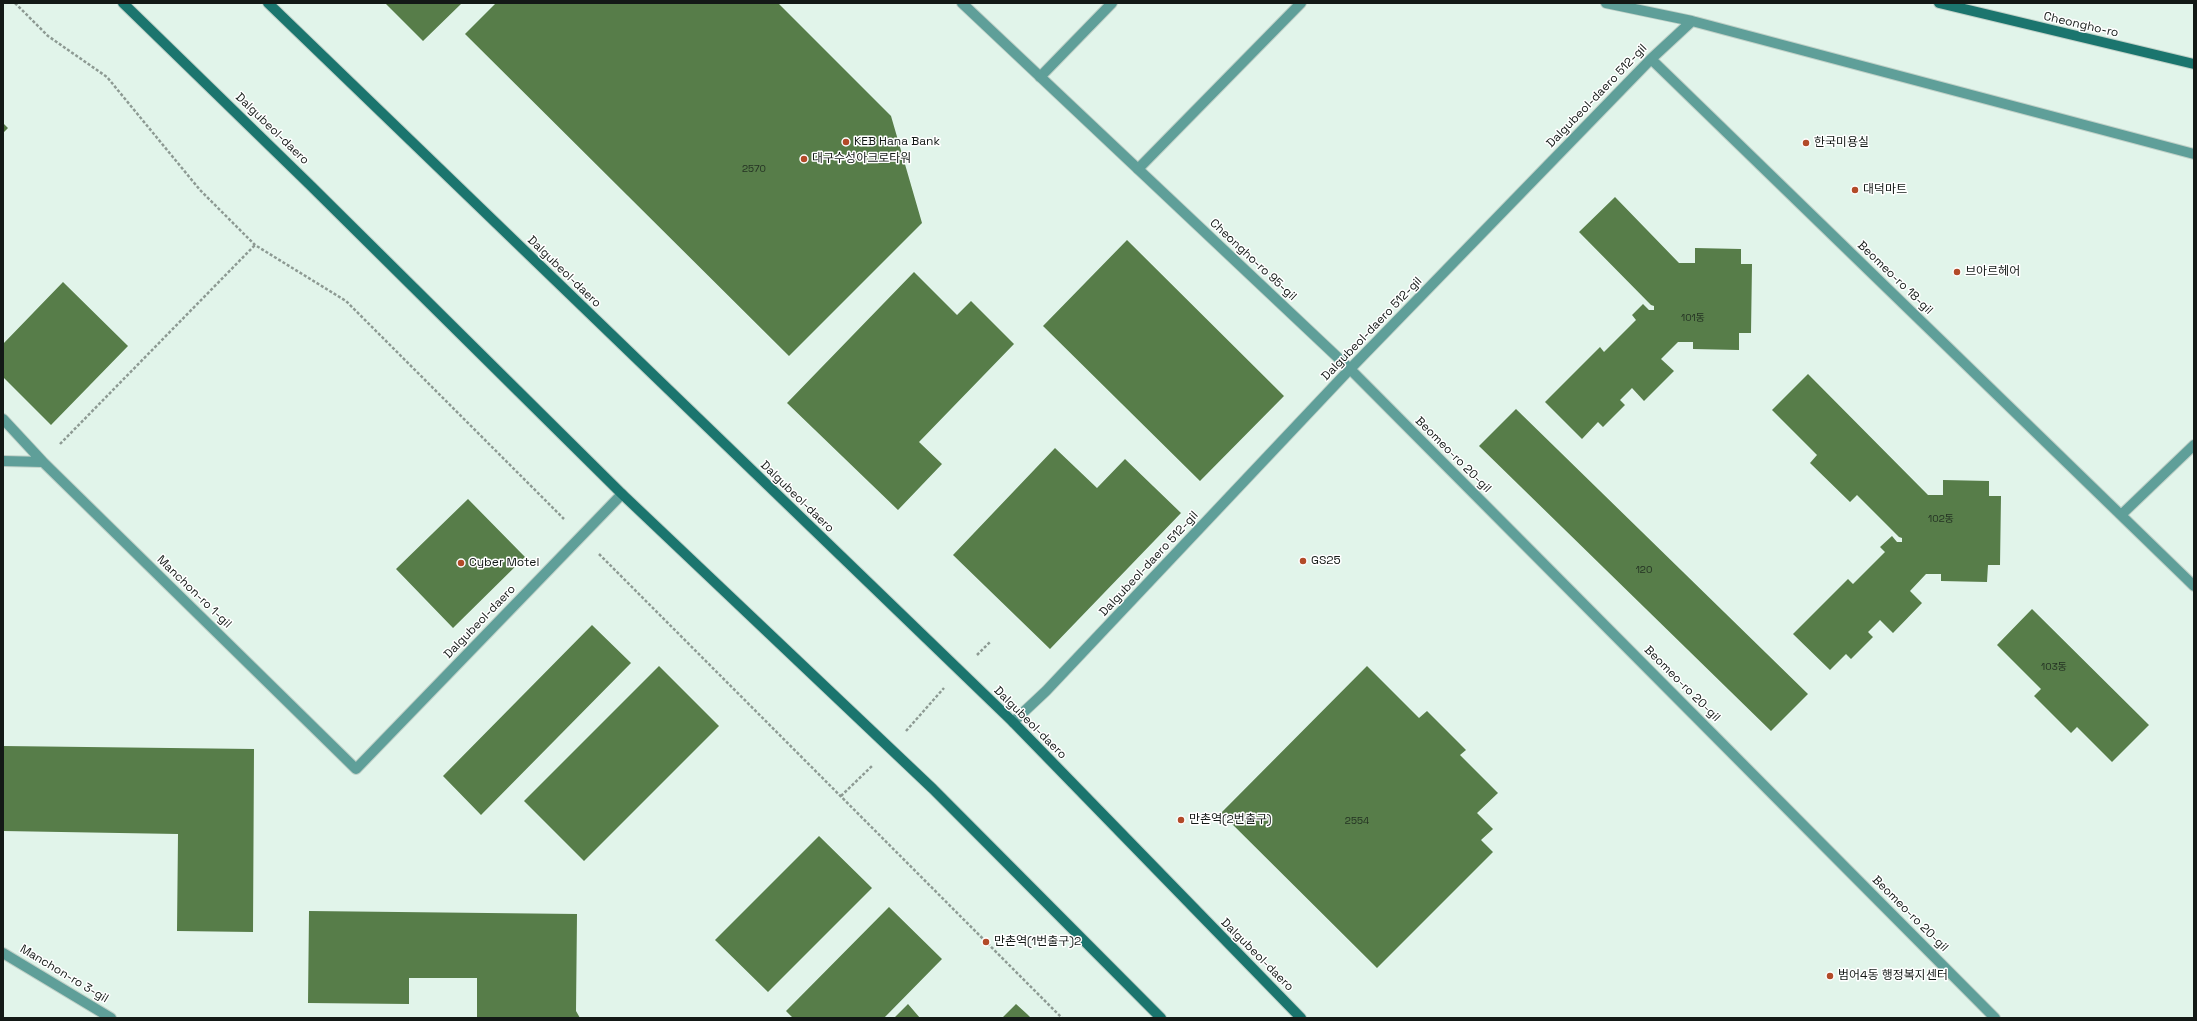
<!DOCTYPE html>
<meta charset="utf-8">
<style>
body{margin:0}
#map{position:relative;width:2197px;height:1021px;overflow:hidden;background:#e1f4ea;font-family:"Space Grotesk",sans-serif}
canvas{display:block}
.frame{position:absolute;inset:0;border:4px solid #131916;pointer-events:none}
</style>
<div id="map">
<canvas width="2197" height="1021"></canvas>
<div class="frame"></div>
</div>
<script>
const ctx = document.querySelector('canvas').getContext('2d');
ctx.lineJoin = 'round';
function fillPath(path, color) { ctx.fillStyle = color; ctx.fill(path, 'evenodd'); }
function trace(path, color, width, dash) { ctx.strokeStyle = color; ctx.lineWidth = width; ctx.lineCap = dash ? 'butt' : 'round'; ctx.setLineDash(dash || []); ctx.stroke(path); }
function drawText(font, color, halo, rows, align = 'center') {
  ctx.font = font + ' "Space Grotesk","Noto Sans KR",sans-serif'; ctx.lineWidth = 3; ctx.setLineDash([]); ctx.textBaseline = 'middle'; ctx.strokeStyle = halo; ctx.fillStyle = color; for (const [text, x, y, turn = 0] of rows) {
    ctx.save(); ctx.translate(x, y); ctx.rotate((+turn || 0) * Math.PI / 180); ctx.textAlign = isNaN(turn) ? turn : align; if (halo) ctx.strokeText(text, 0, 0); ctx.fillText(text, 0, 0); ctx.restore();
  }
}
const building = new Path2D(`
 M 385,3 L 462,3 L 423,41 Z
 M 496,3 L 778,3 L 891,116 L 922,223 L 789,356 L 465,34 Z
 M 3,123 L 8,128 L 3,133 Z
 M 1615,197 L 1679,263 L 1695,263 L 1695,248 L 1741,249 L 1741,264 L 1752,264 L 1751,333 L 1739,333 L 1739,350 L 1693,349 L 1693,342 L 1678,342 L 1661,359 L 1674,371 L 1644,401 L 1632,388 L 1620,400 L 1625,405 L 1603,427 L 1598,422 L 1582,439 L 1545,402 L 1600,347 L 1604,352 L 1636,320 L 1632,315 L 1643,304 L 1649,310 L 1654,310 L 1654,306 L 1651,305 L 1579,232 Z
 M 1127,240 L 1284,396 L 1200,481 L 1043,326 Z
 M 914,272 L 957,315 L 971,301 L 1014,344 L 919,442 L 942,464 L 898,510 L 787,403 Z
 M 63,282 L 128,346 L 51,425 L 3,377 L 3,344 Z
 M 1808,374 L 1928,495 L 1943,495 L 1943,480 L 1989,481 L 1989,496 L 2001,496 L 2000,565 L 1988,565 L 1987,582 L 1941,581 L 1941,574 L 1926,574 L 1910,591 L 1922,603 L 1893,633 L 1880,620 L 1868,632 L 1873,637 L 1851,659 L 1846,654 L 1830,670 L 1793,634 L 1848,579 L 1853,584 L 1885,552 L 1880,547 L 1892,536 L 1897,542 L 1902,542 L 1902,538 L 1899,537 L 1857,495 L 1850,502 L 1810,463 L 1817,455 L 1772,410 Z
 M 1516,409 L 1808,694 L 1771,731 L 1479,446 Z
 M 1055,448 L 1097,488 L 1125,459 L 1181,513 L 1050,649 L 953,555 Z
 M 468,499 L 525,557 L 453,628 L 396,569 Z
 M 2032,609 L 2149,725 L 2112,762 L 2077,727 L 2071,733 L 2034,696 L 2041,689 L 1997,645 Z
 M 592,625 L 631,663 L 481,815 L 443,776 Z
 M 659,666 L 719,726 L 584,861 L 524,801 Z
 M 1367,666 L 1419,718 L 1427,711 L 1466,750 L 1460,755 L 1498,793 L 1477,813 L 1493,829 L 1481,840 L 1493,852 L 1377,968 L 1221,813 Z
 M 3,746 L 254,749 L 253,932 L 177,931 L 178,834 L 3,831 Z
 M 819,836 L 872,888 L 768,992 L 715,940 Z
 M 889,907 L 942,959 L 884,1018 L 793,1018 L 786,1011 Z
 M 309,911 L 577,914 L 576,1011 L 580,1018 L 477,1018 L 477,978 L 409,978 L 409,1004 L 308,1003 Z
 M 908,1004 L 920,1018 L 894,1018 Z
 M 1016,1004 L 1027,1014 L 1031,1018 L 1002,1018 Z`);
const path = new Path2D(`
 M 15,3 L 48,36 L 107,77 L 200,190 L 255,245 L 346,301 L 564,519
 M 60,444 L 255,245
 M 599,554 L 1062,1018
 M 977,655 L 991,641
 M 906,731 L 944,688
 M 841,796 L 873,765`);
const lane = new Path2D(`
 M 1040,77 L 1112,3
 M 1138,169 L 1301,3`);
const street = new Path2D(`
 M 962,3 L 1350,369 L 1995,1018
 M 1606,3 L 1692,21 L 2194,154
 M 1651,59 L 2194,586
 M 3,419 L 43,462
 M 3,461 L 43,462 L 356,769 L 622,494
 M 2121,515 L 2194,445
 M 1013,722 L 1046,691 L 1350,369 L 1651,59 L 1692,21
 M 3,953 L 111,1018`);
const secondary = new Path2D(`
 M 123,3 L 309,184 L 622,494 L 933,789 L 1161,1018
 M 268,3 L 1013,722 L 1301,1018
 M 1939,3 L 2194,64`);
const markers = [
 [846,142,4,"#b24a28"],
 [1806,143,4,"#b24a28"],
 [804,159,4,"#b24a28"],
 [1855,190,4,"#b24a28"],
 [1957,272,4,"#b24a28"],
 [1303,561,4,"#b24a28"],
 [461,563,4,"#b24a28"],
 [1181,820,4,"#b24a28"],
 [986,942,4,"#b24a28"],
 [1830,976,4,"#b24a28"]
];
const numberNames = [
 ["2570",754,169],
 ["101동",1693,318],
 ["102동",1941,519],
 ["120",1644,570],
 ["103동",2054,667],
 ["2554",1357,821]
];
const streetNames = [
 ["Cheongho-ro",2081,25,13],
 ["Dalgubeol-daero 512-gil",1597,96,-46],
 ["Dalgubeol-daero",272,129,44],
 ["Cheongho-ro 95-gil",1253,260,43],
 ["Dalgubeol-daero",564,272,44],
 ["Beomeo-ro 18-gil",1895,278,44],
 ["Dalgubeol-daero 512-gil",1372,329,-46],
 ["Beomeo-ro 20-gil",1453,455,45],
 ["Dalgubeol-daero",797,497,44],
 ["Dalgubeol-daero 512-gil",1149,564,-47],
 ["Manchon-ro 1-gil",194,592,44],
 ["Dalgubeol-daero",480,622,-46],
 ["Beomeo-ro 20-gil",1682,684,45],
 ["Dalgubeol-daero",1030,723,45],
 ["Beomeo-ro 20-gil",1910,914,45],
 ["Dalgubeol-daero",1257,955,45],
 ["Manchon-ro 3-gil",64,974,31]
];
const poiNames = [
 ["KEB Hana Bank",854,142],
 ["한국미용실",1814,143],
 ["대구수성아크로타워",812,159],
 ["대덕마트",1863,190],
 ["브아르헤어",1965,272],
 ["GS25",1311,561],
 ["Cyber Motel",469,563],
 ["만촌역(2번출구)",1189,820],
 ["만촌역(1번출구)2",994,942],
 ["범어4동 행정복지센터",1838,976]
];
fillPath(building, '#577d49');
trace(lane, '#c0d1c8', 12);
trace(street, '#c0d1c8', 12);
trace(secondary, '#c0d1c8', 12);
trace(path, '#8d9a93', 2.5, [3, 2]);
trace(lane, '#5f9f99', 10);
trace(street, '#5f9f99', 10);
trace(secondary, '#1b756e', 10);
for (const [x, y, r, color] of markers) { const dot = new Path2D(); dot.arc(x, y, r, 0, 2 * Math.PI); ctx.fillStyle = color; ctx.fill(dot); trace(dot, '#fff', 1.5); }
drawText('10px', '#243223', null, numberNames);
drawText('12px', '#131916', '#fff', streetNames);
drawText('12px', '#131916', '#fff', poiNames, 'left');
</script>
